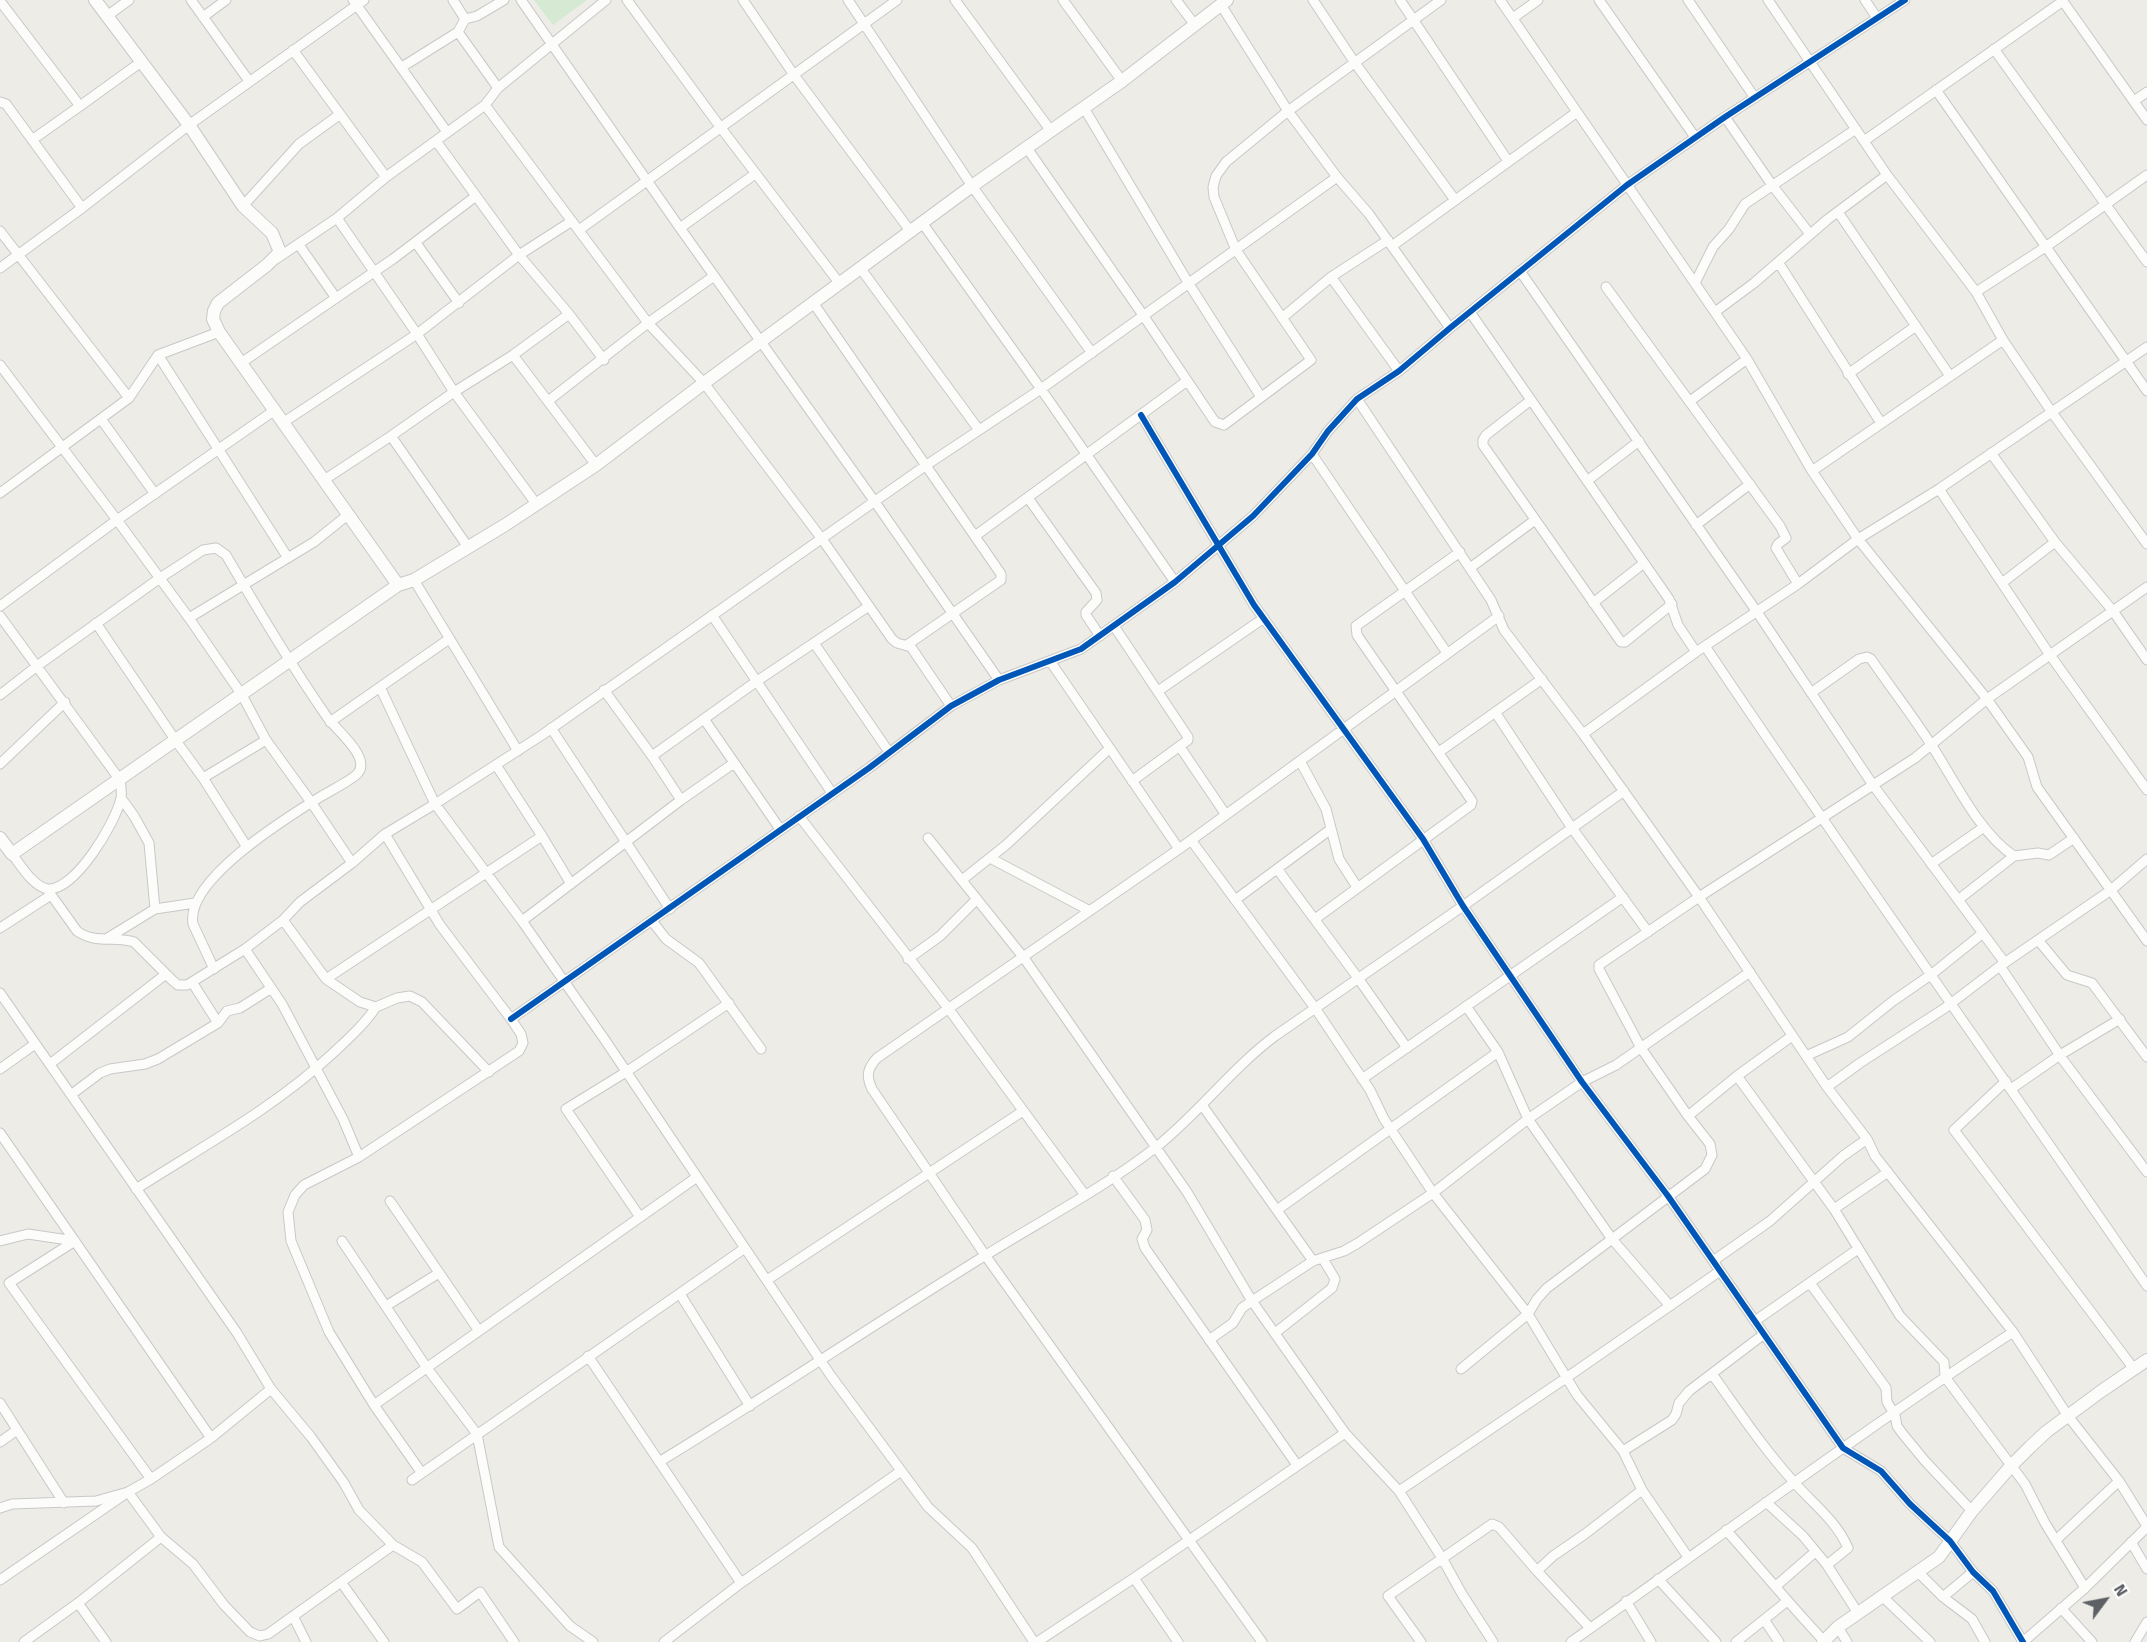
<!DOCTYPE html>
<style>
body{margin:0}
#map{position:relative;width:2147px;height:1642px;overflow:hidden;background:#edece7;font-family:"Fira Sans",sans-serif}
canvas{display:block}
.north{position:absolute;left:2075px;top:1570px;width:60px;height:60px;-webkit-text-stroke:4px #fff;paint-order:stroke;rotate:58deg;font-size:16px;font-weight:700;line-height:24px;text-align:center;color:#5d6065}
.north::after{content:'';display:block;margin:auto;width:21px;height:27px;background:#5d6065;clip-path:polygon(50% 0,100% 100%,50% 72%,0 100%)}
</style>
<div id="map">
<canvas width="2147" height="1642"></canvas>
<div class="north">N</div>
</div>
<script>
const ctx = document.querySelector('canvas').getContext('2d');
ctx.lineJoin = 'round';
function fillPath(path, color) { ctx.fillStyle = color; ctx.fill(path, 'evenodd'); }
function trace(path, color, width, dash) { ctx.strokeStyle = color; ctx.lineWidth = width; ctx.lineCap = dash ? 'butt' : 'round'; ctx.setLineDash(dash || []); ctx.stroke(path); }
const green = new Path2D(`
 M 534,0 L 587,0 L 553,25 Z`);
const minor = new Path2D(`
 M 191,0 L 249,81
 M 353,0 L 447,132
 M 453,0 L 465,19
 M 521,0 L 680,228 L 875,502 L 999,680
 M 627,0 L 721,128 L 840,284
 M 743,0 L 794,75 L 911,232
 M 848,0 L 972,186 L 1092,353
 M 955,0 L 1051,131
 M 1063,0 L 1122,81
 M 1176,0 L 1195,25
 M 1313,0 L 1355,63 L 1455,200
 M 1400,0 L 1508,161
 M 1500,0 L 1747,359 L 1812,471 L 1858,539 L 1987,699 L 2028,757 L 2037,787 L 2147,941
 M 1599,0 L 1695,137
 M 1688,0 L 1755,98
 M 1768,0 L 1887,175 L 1976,292 L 2003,340 L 2051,411 L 2147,544
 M 1865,0 L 1877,18
 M 2062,0 L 2147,120
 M 0,1 L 80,106 L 141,62
 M 1221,5 L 1288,111 L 1337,177 L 1369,214 L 1450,328
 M 107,16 L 129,0
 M 203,17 L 226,0
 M 1513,18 L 1538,0
 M 458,32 L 498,88
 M 1994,49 L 2147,262
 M 293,50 L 386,177
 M 402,67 L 458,32 L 465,19 L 477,16 L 504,0
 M 1936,90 L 2147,391
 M 2134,101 L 2147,92
 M 0,102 L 6,104 L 82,208
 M 485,105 L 648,323 L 704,383 L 822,539 L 892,639 L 897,643 L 911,647 L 951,706
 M 1084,108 L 1189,284 L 1261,397
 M 1725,117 L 1772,185 L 1810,234
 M 32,140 L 80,106
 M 1864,141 L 2063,1
 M 1027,148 L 1143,315 L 1215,422 L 1224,425 L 1311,360 L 1236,250 L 1214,197 L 1213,187 L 1216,176 L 1226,162 L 1288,111 L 1441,0
 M 243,206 L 299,144 L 339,115
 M 1838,212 L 1950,376
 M 337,218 L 417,334 L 454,392 L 537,505
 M 923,224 L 1041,389 L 1175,582
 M 680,228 L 755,174
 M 579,230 L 897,0
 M 0,231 L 129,398
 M 416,243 L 459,303
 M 299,245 L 336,298
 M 1392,246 L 1577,112
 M 276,259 L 337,218 L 386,177 L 485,105 L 498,88 L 606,0
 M 1778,262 L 1881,423
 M 0,268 L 82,208 L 189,125 L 364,0
 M 861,269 L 979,430
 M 1520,271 L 1757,612 L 1873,785 L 2005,963
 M 1331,277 L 1399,371
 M 1695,283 L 1713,247 L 1729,229 L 1745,204 L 1856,129
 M 1606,287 L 1780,526 L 1786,538 L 1778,544 L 1776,548 L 1798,584
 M 1976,292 L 2047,246 L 2147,175
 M 814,304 L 1001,574 L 1001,580 L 907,645
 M 1470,312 L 1669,599 L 1678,625 L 1696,652
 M 1715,312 L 1754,283 L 1828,219 L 1887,175
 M 569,314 L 604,360
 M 1282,318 L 1331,277 L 1388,240
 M 158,355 L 288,558
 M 513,355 L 596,465
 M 241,363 L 393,259 L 476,196
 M 0,365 L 117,520 L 189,618 L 242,695 L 266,740 L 311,802 L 352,863
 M 1848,374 L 1916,326
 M 1357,399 L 1491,600 L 1504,630 L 1583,734 L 1699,897 L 1827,1087 L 1867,1139 L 1875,1156 L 2013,1332 L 2068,1416 L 2119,1481 L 2147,1526
 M 1531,400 L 1486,435 L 1483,440 L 1483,445 L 1621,642 L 1625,642 L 1672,604
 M 548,401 L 648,323 L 714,276
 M 1690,401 L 1747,359
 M 1141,415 L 1254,605 L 1423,839 L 1463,906 L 1582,1082 L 1668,1196 L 1843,1448 L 1881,1471 L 1910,1504 L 1950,1541 L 1973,1572 L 1993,1591 L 2023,1642
 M 101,419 L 155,494
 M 284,422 L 417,334 L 519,255 L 572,221
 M 391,436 L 468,547
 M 1991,453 L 2055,542 L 2113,611 L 2147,660
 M 1312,454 L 1447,653
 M 1812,471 L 2003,340
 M 324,480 L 391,436 L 454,392 L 513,355 L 569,314 L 519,255 L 436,141
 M 1587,481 L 1639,441
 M 1939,489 L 2050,655 L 2147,790
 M 0,493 L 129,398 L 158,355 L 219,332
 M 1028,498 L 1096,593 L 1097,600 L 1086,612 L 1086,615 L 1100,636
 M 1696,525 L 1750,484
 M 975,536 L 1187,381
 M 1470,568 L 1535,520
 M 414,580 L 518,751
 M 2002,583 L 2055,542
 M 1593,603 L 1644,563
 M 0,606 L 117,520 L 275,410
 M 712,615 L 832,793
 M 0,616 L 120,780 C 121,786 122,793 121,798 C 116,822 75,891 48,889 C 33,887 20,864 12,854
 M 189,618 L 314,542 L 349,514
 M 96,623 L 176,741 L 203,778 L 247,847
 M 1114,626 L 1188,737 L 1188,740 L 1132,781
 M 814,643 L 889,752
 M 1705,646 C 1849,861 2000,1072 2147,1286
 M 1050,661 L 1179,849
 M 380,687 L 435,804 L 522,921 L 605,1040 L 831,1376 L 928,1507 L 972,1548 L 1034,1642
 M 604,690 L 652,756 L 681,800
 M 1158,691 L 1264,618
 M 1811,693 L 1859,659 L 1867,657 L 1871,659 C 1891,688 1913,716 1932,746 C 1955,781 1979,833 2014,856 L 2038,853 L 2049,855 L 2074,838
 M 0,695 L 37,666 L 160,578 L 203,550 L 216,548 L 226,555 C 258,610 291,665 327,717 C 336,730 371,757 358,773 C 354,779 328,792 320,797 C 286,818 185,880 193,924 L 214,969
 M 1495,712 L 1572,828 L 1648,932
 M 704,719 L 780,829
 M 330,722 L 449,639
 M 551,728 L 670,909
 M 1583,734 L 1696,652 L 1798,584 L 1858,539 L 1939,489 L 2147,347
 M 1180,747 L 1226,815
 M 1439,752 L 1542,679
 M 652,756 L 757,681 L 869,606
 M 1300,761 L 1326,809 L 1339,859 L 1357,887
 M 0,764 L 65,702
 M 496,765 L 542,836 L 571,884
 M 203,778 L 266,740
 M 121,798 L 134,816 L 149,843 L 155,909
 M 799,816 L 948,1008 L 1085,1195
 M 385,834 L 440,925 L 511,1019 L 521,1034 L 523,1043 L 519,1051 L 359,1157 L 304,1185 L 295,1195 L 288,1212 L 291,1241 L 329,1332 L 374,1405 L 421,1472
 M 928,838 L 1024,958 L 1187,1192 L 1252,1301 L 1345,1433 L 1399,1491 L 1442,1558 L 1462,1594 L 1493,1642
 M 1191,840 L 1315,1008 L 1370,1090 L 1384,1119 L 1433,1193 L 1528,1314 L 1577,1395 L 1623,1451 L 1642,1490 L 1688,1557
 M 990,858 L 1090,911
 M 1931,864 L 1984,827
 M 1278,870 L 1358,978 L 1407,1048
 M 962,880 L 1006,845 L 1110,748
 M 47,889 L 77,931 C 94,944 116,936 134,942 L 172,980 L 178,985 L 187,985 L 245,949 L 283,920 L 300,902 L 352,863 L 385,834 L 435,804 L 542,735 L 925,466 L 1041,389 L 1337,177
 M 1235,900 L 1331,829
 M 1958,900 L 2014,856
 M 1315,919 L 1471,805 L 1472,801 L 1357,635 L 1356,626 L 1460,552
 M 283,920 L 326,979 L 360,1002 L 376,1007 L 397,998 L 410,996 L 422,1002 L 489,1072
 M 522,921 L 681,800 L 734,763
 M 652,921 L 666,939 L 699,963 L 761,1049
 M 0,928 L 51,895
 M 106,939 L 155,909 L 195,903
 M 2038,940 L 2067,975 L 2092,983 L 2147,1057
 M 245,949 L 282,1004 L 343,1119 L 359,1157
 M 908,959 L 940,936 L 977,899
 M 2000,966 L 2063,1060 L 2147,1172
 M 326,979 L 542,836
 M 192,982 L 218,1023
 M 0,993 L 237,1333 L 271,1389 L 311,1437 L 344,1483 L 359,1510 L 393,1545 L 422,1562 L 457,1609 L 480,1592 L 514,1642
 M 1466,1006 L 1498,1052 L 1528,1119 L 1612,1239 L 1670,1306
 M 511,1019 L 869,768 L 951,706 L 999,680 L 1081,649 L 1175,582 L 1253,516 L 1312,454 L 1328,431 L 1357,399 L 1399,371 L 1450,328 L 1627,185 L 1725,117 L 1905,0
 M 1806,1056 L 1848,1037 L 1893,1001 L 1932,974 L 1983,933
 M 50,1064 L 166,974
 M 0,1069 L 35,1044
 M 1737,1076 L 1834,1209 L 1900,1316 L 1944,1362 L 1945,1377 L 2025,1484 L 2045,1523 L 2085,1588
 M 1362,1079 L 1623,897
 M 2006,1081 L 1954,1130 L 2134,1369
 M 1827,1087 L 1860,1063 L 1945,1008 L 2000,966 L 2111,890 L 2147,859
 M 2011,1089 L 2060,1055 L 2120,1019
 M 72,1094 L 100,1073 L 110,1069 L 145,1064 L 158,1059 L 218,1023 L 227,1011 L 240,1008 L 270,989
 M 1202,1105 L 1313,1261
 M 1688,1116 L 1737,1076 L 1792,1036
 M 0,1133 L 211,1438
 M 1113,1176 L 1145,1220 L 1147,1230 L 1142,1239 L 1145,1248 L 1297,1465
 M 136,1189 C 203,1146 274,1108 332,1054 C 348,1039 364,1025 376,1007
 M 390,1201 L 479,1331
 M 1834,1209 L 1888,1172
 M 1277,1210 L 1498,1052
 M 640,1217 L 566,1109 L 626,1072 L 729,1003
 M 0,1241 L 28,1234 L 75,1241
 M 75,1241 L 9,1283 L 151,1479
 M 342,1241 L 427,1368 L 477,1434 L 499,1547 L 570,1626 L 593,1642
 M 1713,1261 L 1770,1221 L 1843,1156 L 1867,1139
 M 767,1280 L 1023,1111
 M 1810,1283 L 1886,1388 L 1887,1402 L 1895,1415 L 1897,1426 L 1902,1433 L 1925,1461 L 1972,1511
 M 680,1294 L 750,1406
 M 386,1306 L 439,1273
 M 1755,1321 L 1858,1249
 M 1275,1333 L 1332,1288 L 1335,1279 L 1323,1259
 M 1209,1340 L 1233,1323 L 1242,1308 L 1252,1301 L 1313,1261 L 1344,1251 L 1358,1243 L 1433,1193 L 1528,1119 L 1582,1082 L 1616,1065 L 1750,972
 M 588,1356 L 741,1583
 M 1461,1369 L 1528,1314 L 1537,1299 L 1547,1288 L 1705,1169 L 1712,1155 L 1710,1144 L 1688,1116 L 1641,1048 L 1599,969 L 1599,965 L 1699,897 L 1915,758 L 1987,699 L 2147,587
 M 1712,1374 C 1738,1410 1763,1448 1793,1481 C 1812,1503 1836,1520 1848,1548 L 1827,1565
 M 0,1403 L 64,1503
 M 374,1405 L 697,1177
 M 0,1442 L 17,1430
 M 1623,1451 L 1672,1420 L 1676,1414 L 1679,1403 L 1689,1391 L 1764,1334
 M 659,1462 C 769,1395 876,1323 986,1255 C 1042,1220 1102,1189 1155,1148 C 1198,1114 1231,1069 1275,1036 L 1463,906 L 1624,791
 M 412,1480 L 745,1248
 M 1399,1491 L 1566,1378 L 1720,1271
 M 1766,1502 L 1803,1536 L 1827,1565 L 1858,1613
 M 0,1508 L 12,1504 L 96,1501 L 128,1492 L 161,1537 L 193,1564 L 224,1605 L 250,1632 L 260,1636 L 268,1634 L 393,1545
 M 1726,1530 C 1759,1567 1790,1605 1824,1641
 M 2056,1540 L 2119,1481
 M 2131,1542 L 2147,1569
 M 1537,1571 L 1553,1556 L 1585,1534 L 1642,1490
 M 1918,1572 L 1943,1597 L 1972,1619 L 1985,1642
 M 1134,1578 L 1178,1642
 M 1658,1579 L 1716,1642
 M 0,1580 L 128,1492 L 151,1479 L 211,1438 L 271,1389
 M 341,1582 L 384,1642
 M 1776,1586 L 1815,1552
 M 1883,1597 L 1930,1642
 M 1943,1597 L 1973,1572
 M 1626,1601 L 1651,1642
 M 78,1603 L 106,1642
 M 2061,1608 L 2092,1642
 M 293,1616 L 306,1642
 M 1765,1621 L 1779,1642
 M 1838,1627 L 1847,1642
 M 24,1642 L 78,1603 L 161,1537
 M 664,1642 L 741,1583 L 901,1471
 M 1037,1642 L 1134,1578 L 1345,1433
 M 1262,1642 L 985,1255 L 872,1089 C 866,1076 867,1069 877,1058 L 1179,849 L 1499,616
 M 1421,1642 L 1388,1596 L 1492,1524 L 1499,1527 L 1537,1571 L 1590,1628
 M 1571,1642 C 1718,1538 1862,1431 2013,1332
 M 1736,1642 L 1786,1602
 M 2023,1642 L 2085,1588 L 2147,1527
 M 2135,1642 L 2147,1622`);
const tertiary = new Path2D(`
 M 95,0 L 189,125 L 243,206 L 272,233 L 280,252 L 267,265 L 218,303 L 214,311 L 213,319 L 219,332 L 398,585
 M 0,838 L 12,854 L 398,585 L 414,580 L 505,525 L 596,465 L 704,383 L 972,186 L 1122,81 L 1227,0
 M 1823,1642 L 1838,1627 L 1939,1557 L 1972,1511 L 2011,1466 L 2030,1447 L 2046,1432 L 2100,1392 L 2147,1360`);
const cycleway = new Path2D(`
 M 1141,415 L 1254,605 L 1423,839 L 1463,906 L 1582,1082 L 1668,1196 L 1843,1448 L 1881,1471 L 1910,1504 L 1950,1541 L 1973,1572 L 1993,1591 L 2023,1642
 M 511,1019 L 869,768 L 951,706 L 999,680 L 1081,649 L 1175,582 L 1253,516 L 1312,454 L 1328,431 L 1357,399 L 1399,371 L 1450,328 L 1627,185 L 1725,117 L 1905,0`);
fillPath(green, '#d5e9d3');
trace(minor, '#c8c8c8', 11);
trace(tertiary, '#c8c8c8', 14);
trace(minor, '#fcfcfb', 9);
trace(tertiary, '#fcfcfb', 12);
trace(cycleway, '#0057b8', 6);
</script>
